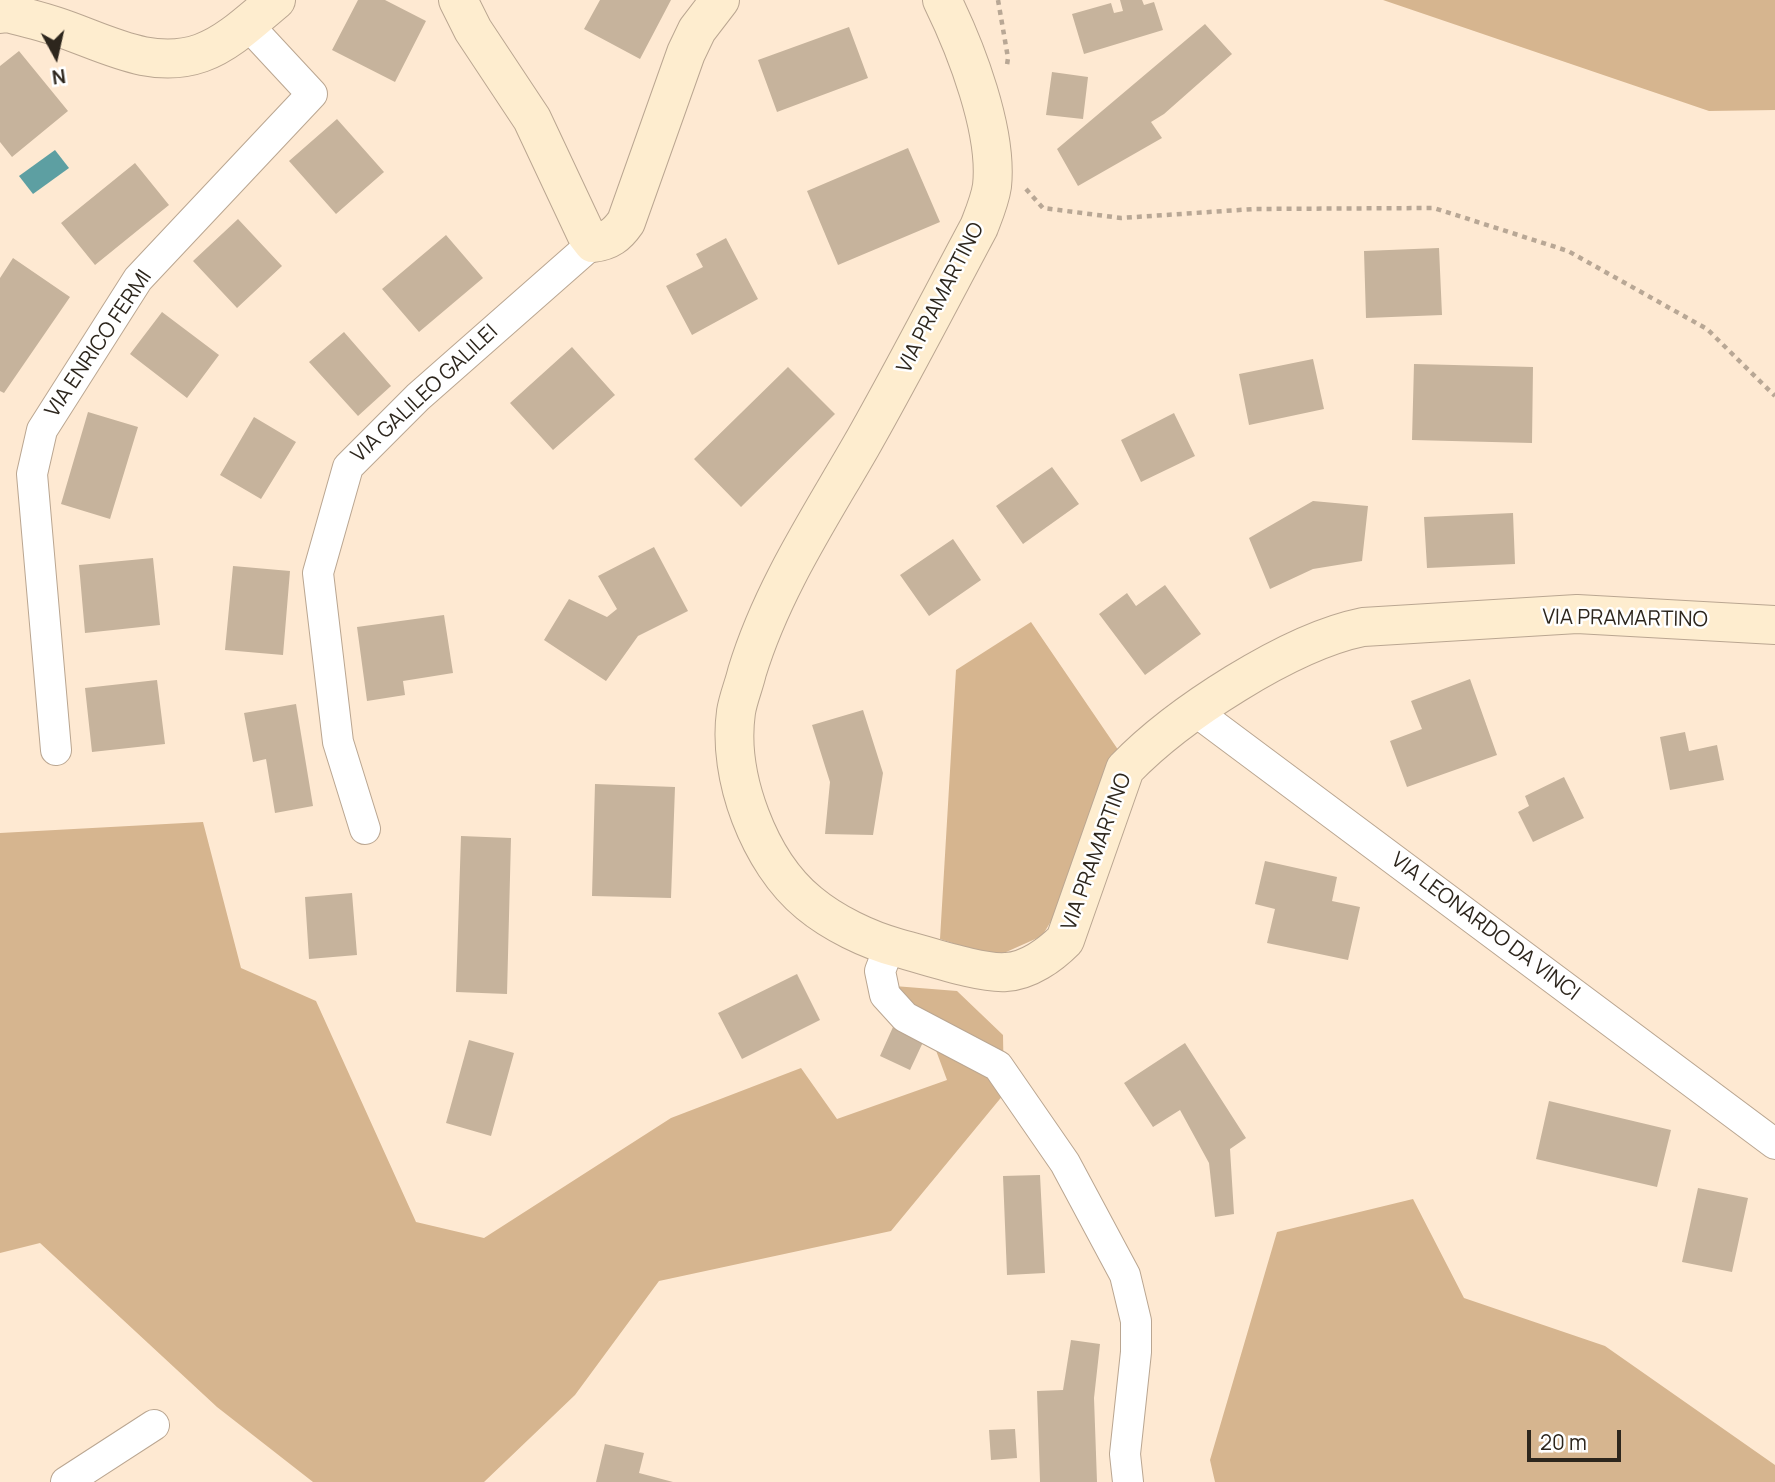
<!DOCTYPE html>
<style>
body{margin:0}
#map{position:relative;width:1775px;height:1482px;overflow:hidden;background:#fee9d2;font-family:Manrope,sans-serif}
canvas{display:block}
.north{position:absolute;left:21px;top:21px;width:70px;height:70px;-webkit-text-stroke:5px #fff;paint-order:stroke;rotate:172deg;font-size:19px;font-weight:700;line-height:28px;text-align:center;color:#2d261d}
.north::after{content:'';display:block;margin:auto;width:24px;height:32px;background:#2d261d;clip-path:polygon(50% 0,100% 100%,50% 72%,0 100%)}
.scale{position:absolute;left:1527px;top:1430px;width:94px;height:32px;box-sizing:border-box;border:4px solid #2d261d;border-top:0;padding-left:9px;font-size:21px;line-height:24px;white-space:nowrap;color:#2d261d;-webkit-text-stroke:5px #fff;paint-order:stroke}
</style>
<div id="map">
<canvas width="1775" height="1482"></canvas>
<div class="north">N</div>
<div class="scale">20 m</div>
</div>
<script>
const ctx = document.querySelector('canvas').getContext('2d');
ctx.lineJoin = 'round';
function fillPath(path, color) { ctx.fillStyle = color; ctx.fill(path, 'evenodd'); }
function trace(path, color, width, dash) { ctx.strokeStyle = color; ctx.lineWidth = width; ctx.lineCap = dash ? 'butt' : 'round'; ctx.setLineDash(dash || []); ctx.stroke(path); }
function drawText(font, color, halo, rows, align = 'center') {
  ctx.font = font + ' Manrope,sans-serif'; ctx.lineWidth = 5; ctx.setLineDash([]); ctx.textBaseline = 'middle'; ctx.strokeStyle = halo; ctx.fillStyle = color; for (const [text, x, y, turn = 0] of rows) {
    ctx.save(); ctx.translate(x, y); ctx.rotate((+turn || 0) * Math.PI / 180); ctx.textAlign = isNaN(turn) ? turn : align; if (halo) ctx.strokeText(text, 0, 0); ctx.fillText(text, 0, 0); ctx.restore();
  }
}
const green = new Path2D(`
 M 1383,0 L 1775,0 L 1775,110 L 1709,111 Z
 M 1031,622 L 1123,757 L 1067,895 L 1042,936 L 995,957 L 940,939 L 956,670 Z
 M 203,822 L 241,968 L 316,1001 L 416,1222 L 484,1238 L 671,1118 L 801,1068 L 837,1119 L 947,1080 L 934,1045 L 869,984 L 957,991 L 1003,1035 L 1004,1094 L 891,1231 L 659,1281 L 575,1395 L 484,1482 L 313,1482 L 217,1407 L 40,1243 L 0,1253 L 0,833 Z
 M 1413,1199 L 1464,1298 L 1605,1346 L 1775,1465 L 1775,1482 L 1215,1482 L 1210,1460 L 1277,1232 Z`);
const water = new Path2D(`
 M 55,150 L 69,168 L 33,194 L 19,176 Z`);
const building = new Path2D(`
 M 358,0 L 385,0 L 426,21 L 395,82 L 332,50 Z
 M 600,0 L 671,0 L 640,59 L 584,29 Z
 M 1120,0 L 1142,0 L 1144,5 L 1154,2 L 1163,30 L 1084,54 L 1072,14 L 1111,3 L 1114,13 L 1123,11 Z
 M 1205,24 L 1232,54 L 1164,114 L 1151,122 L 1162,138 L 1078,186 L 1057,149 Z
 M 849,27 L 868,78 L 777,112 L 758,60 Z
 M 19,51 L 68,111 L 12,157 L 0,142 L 0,66 Z
 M 1052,72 L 1088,77 L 1083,119 L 1046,115 Z
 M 337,119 L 384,172 L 336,214 L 289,161 Z
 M 908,148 L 940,222 L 838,265 L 807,191 Z
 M 135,163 L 169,205 L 95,265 L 61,223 Z
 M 238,219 L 282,266 L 237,308 L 193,261 Z
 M 446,235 L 483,278 L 419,332 L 382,289 Z
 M 726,238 L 758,299 L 692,335 L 666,286 L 703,267 L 696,254 Z
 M 1439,248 L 1442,315 L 1366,318 L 1364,251 Z
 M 13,258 L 70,297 L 4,393 L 0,391 L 0,278 Z
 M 162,312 L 219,355 L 187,398 L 130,354 Z
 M 344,332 L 391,386 L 358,416 L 309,362 Z
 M 572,347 L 615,395 L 553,450 L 510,403 Z
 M 1313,359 L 1324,409 L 1249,425 L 1239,374 Z
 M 1414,364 L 1533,367 L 1532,443 L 1412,440 Z
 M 788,367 L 835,414 L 741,507 L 694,459 Z
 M 88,412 L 138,427 L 110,519 L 61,504 Z
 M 1174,413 L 1195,456 L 1141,482 L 1121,440 Z
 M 254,417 L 296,442 L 261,499 L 220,475 Z
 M 1052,467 L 1079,504 L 1023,544 L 996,506 Z
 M 1313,501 L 1368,506 L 1362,561 L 1313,569 L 1270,589 L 1249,538 Z
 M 1513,513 L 1515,564 L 1427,568 L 1424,517 Z
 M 953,539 L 981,580 L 929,616 L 900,575 Z
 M 654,547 L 688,611 L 638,636 L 606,681 L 544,640 L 569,599 L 607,617 L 617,609 L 598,576 Z
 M 153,558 L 160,625 L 85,633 L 79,565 Z
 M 233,566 L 290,571 L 283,655 L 225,650 Z
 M 1165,585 L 1201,634 L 1145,675 L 1099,614 L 1127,593 L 1136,606 Z
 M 444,615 L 453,673 L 403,681 L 405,695 L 367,701 L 357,627 Z
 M 1470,679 L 1497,755 L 1407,787 L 1390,741 L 1422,729 L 1411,701 Z
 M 157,680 L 165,744 L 92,752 L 85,688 Z
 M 296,704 L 313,806 L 275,813 L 266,759 L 253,762 L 244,713 Z
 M 863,710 L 883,773 L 873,835 L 825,834 L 830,782 L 812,725 Z
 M 1685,732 L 1689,751 L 1717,745 L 1724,780 L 1670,790 L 1660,737 Z
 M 1564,777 L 1584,818 L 1533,842 L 1518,812 L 1529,806 L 1525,796 Z
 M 595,784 L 675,787 L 671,898 L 592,896 Z
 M 461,836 L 511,838 L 507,994 L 456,992 Z
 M 1265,861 L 1337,877 L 1332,901 L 1360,907 L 1348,960 L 1267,943 L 1275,909 L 1255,904 Z
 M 352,893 L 357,955 L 309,959 L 305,897 Z
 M 797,974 L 820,1020 L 742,1059 L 718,1013 Z
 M 893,1027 L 924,1040 L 910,1070 L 880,1056 Z
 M 469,1040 L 514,1053 L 491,1136 L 446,1123 Z
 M 1185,1043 L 1246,1138 L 1230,1149 L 1234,1214 L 1215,1217 L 1209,1163 L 1180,1110 L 1153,1127 L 1124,1083 Z
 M 1549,1101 L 1671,1130 L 1657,1187 L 1536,1159 Z
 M 1040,1175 L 1045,1273 L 1007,1275 L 1003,1176 Z
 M 1698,1188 L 1748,1198 L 1732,1272 L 1682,1262 Z
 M 1071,1340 L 1100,1344 L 1094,1398 L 1097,1482 L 1040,1482 L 1037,1391 L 1063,1390 Z
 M 1015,1429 L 1017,1458 L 991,1460 L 989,1430 Z
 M 605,1444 L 644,1453 L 639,1473 L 673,1482 L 596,1482 Z`);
const path = new Path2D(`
 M 998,0 L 1008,58 L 1007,65
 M 1026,189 L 1043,208 L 1121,218 L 1254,209 L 1434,208 L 1568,251 L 1707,329 L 1775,396`);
const street = new Path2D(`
 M 1195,711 L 1775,1144
 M 56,750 L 32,474 L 42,430 L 138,279 L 312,94 L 247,24
 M 365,829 L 338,742 L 318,573 L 348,467 L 418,397 L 593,243
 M 890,945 L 880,971 L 885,995 L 905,1017 L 998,1066 L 1065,1163 L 1125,1275 L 1136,1321 L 1136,1352 L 1125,1454 L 1128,1482
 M 66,1482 L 154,1425`);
const secondary = new Path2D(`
 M 458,0 L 473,30 L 532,119 L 586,234 L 593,243 C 609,241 617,235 626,222 L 686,53 L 697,30 L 720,0
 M 942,0 C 966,49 998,131 992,186 C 990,200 984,214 979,227 C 940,300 902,374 861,446 C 819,519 772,590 747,672 C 744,685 738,699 736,712 C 727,776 759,862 809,903 C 833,923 868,940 898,948 C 926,955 980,974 1006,972 C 1028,971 1050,955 1065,940 L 1125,769 C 1177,715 1289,642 1363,627 L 1577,614 L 1775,625
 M 0,14 L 8,13 C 24,17 40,21 55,26 C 102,41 150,71 201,53 C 229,43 253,19 276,0`);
const streetNames = [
 ["VIA PRAMARTINO",941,298,-63],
 ["VIA ENRICO FERMI",99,344,-56],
 ["VIA GALILEO GALILEI",425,394,-43],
 ["VIA PRAMARTINO",1625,619,1],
 ["VIA PRAMARTINO",1097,852,-70],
 ["VIA LEONARDO DA VINCI",1485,927,37]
];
fillPath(green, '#d6b58f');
fillPath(water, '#5d9fa2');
fillPath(building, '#c6b39c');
trace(street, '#baa691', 32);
trace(secondary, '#baa691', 40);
trace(path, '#b8a795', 4.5, [5, 5]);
trace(street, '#fff', 30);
trace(secondary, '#feedcf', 38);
drawText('21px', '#2d261d', '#fff', streetNames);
</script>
